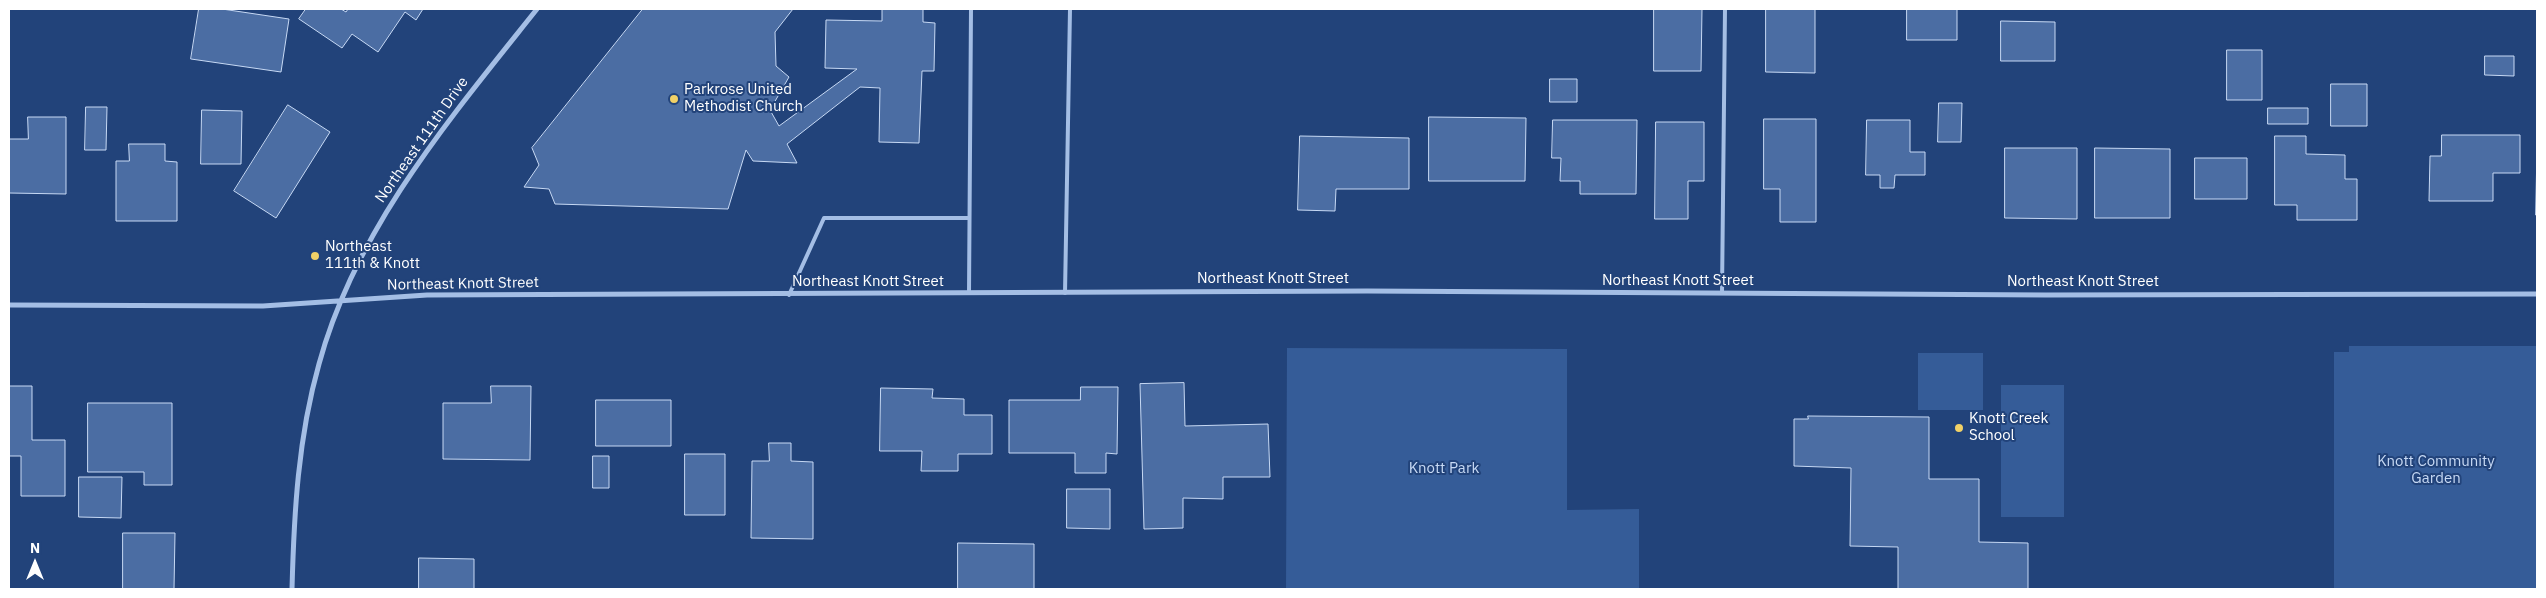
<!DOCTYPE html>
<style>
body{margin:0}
#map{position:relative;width:2546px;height:598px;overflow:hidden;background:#22437a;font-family:"IBM Plex Sans",sans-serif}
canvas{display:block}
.frame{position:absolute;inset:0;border:10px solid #fff;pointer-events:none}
.north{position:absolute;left:10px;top:538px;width:50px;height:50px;-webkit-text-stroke:4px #22437a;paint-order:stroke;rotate:0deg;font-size:14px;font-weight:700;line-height:20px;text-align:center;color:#fff}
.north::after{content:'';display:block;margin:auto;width:18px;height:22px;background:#fff;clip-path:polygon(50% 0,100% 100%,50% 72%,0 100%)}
</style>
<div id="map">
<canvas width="2546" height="598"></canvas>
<div class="frame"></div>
<div class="north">N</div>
</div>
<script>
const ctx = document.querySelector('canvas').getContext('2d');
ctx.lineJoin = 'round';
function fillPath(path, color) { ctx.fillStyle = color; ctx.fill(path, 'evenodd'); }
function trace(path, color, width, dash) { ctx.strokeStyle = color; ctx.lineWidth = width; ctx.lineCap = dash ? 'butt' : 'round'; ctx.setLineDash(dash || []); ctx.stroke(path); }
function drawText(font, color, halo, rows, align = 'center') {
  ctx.font = font + ' "IBM Plex Sans",sans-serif'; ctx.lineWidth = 4; ctx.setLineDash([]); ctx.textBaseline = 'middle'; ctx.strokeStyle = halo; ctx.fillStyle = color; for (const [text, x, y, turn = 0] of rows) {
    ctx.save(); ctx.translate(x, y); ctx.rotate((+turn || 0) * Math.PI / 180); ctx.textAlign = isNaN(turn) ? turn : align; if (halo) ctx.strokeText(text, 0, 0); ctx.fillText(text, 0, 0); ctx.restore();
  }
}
const green = new Path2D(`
 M 2349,346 L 2537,346 L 2537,589 L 2334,589 L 2334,352 L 2349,352 Z
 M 1287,348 L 1567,349 L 1567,510 L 1639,509 L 1639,589 L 1286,589 Z
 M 1918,353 L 1983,353 L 1983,410 L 1918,410 Z
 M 2001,385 L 2064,385 L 2064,517 L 2001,517 Z`);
const building = new Path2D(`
 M 199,9 L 222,9 L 289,19 L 281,72 L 191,59 Z
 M 306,9 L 341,9 L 346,12 L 348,9 L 423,9 L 416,20 L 405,12 L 378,52 L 352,34 L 342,48 L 299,19 Z
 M 643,9 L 793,9 L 775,32 L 776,66 L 789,77 L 770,110 L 779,126 L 857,69 L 825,68 L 826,20 L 882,21 L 882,9 L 923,9 L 923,22 L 935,23 L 934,71 L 922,71 L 919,143 L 879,142 L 880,88 L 860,87 L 787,144 L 797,163 L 753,161 L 746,150 L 728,209 L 555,204 L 549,189 L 524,187 L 539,165 L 532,148 Z
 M 1654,9 L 1702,9 L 1701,71 L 1654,71 Z
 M 1766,9 L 1815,9 L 1815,73 L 1766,72 Z
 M 1907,9 L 1957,9 L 1957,40 L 1907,40 Z
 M 2001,21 L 2055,22 L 2055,61 L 2001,61 Z
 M 2227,50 L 2262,50 L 2262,100 L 2227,100 Z
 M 2485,56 L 2514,56 L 2514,76 L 2485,75 Z
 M 1550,79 L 1577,79 L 1577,102 L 1550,102 Z
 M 2331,84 L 2367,84 L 2367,126 L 2331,126 Z
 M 1939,103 L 1962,103 L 1961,142 L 1938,142 Z
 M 288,105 L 330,132 L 276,218 L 234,191 Z
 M 86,107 L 107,107 L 106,150 L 85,150 Z
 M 2268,108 L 2308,108 L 2308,124 L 2268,124 Z
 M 202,110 L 242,111 L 241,164 L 201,164 Z
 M 28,117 L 66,117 L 66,194 L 9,193 L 9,139 L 28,139 Z
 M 1429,117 L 1526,118 L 1525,181 L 1429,181 Z
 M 1764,119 L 1816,119 L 1816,222 L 1780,222 L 1780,189 L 1764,189 Z
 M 1553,120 L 1637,120 L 1636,194 L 1580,194 L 1580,181 L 1560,181 L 1561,158 L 1552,158 Z
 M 1867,120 L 1910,120 L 1910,152 L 1925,152 L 1925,175 L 1895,175 L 1894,188 L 1880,188 L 1880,175 L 1866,175 Z
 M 1656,122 L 1704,122 L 1704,181 L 1688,181 L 1688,219 L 1655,219 Z
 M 2442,135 L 2520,135 L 2520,173 L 2493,173 L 2493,201 L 2429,201 L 2430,156 L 2441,156 Z
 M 1300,136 L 1409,138 L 1409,189 L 1336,189 L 1335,211 L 1298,210 Z
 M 2275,136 L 2306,136 L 2306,154 L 2345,155 L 2345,179 L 2357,179 L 2357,220 L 2297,220 L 2297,205 L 2275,205 Z
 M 129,144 L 165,144 L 165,161 L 177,162 L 177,221 L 116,221 L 116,161 L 129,161 Z
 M 2005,148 L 2077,148 L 2077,219 L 2005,218 Z
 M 2095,148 L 2170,149 L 2170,218 L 2095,218 Z
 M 2537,150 L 2537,215 L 2536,215 Z
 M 2195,158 L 2247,158 L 2247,199 L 2195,199 Z
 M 1184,383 L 1185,426 L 1268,424 L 1270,477 L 1223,477 L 1223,499 L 1183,498 L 1183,528 L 1144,529 L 1140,384 Z
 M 9,386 L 32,386 L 32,440 L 65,440 L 65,496 L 21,496 L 21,456 L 9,456 Z
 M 491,386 L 531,386 L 530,460 L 443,459 L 443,403 L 491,403 Z
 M 1081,387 L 1118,387 L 1117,454 L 1106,453 L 1106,473 L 1075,473 L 1075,453 L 1009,453 L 1009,400 L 1080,400 Z
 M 881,388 L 933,389 L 932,398 L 964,399 L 964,415 L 992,415 L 992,454 L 958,454 L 958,471 L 921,471 L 922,451 L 880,451 Z
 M 596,400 L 671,400 L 671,446 L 596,446 Z
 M 88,403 L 172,403 L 172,485 L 144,485 L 144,472 L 88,472 Z
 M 1808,416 L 1929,417 L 1929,479 L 1979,479 L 1979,542 L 2028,543 L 2028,589 L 1898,589 L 1898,547 L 1850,546 L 1851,468 L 1794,466 L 1794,419 L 1808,419 Z
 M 769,443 L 791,443 L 791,461 L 813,462 L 813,539 L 751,538 L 752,461 L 769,461 Z
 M 685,454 L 725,454 L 725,515 L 685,515 Z
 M 593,456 L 609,456 L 609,488 L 593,488 Z
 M 79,477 L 122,477 L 121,518 L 79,517 Z
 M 1067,489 L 1110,489 L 1110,529 L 1067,528 Z
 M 123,533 L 175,533 L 174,589 L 123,589 Z
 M 958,543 L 1034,544 L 1034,589 L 958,589 Z
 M 419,558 L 474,559 L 474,589 L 419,589 Z`);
const lane = new Path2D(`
 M 969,293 L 971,9
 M 1065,293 L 1070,9
 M 1722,293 L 1725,9
 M 789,295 L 824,218 L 969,218`);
const street = new Path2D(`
 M 9,305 L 263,306 L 427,295 L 1367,291 L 2046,295 L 2537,294
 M 292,589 C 294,513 298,438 319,364 C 356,228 451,117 537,9`);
const markers = [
 [674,99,5,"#f1d167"],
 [315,256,5,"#f1d167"],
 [1959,428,5,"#f1d167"]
];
const poiNames = [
 ["Parkrose United",684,90],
 ["Methodist Church",684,107],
 ["Northeast",325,247],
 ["111th & Knott",325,264],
 ["Knott Creek",1969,419],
 ["School",1969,436]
];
const streetNames = [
 ["Northeast 111th Drive",422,140,-55],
 ["Northeast Knott Street",1273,279],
 ["Northeast Knott Street",1678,281],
 ["Northeast Knott Street",868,282],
 ["Northeast Knott Street",2083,282],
 ["Northeast Knott Street",463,284,-1]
];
const parkNames = [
 ["Knott Community",2436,462],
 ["Garden",2436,479],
 ["Knott Park",1444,469]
];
fillPath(green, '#355c98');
fillPath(building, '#4b6da3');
trace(building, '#c7d9f4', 1);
trace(lane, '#a4bee5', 4);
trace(street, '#a4bee5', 5);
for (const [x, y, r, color] of markers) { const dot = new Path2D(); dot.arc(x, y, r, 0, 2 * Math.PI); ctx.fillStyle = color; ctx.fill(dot); trace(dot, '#22437a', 2); }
drawText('15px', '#fff', '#22437a', poiNames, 'left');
drawText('15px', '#fff', '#22437a', streetNames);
drawText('15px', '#c7d9f4', '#22437a', parkNames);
</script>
